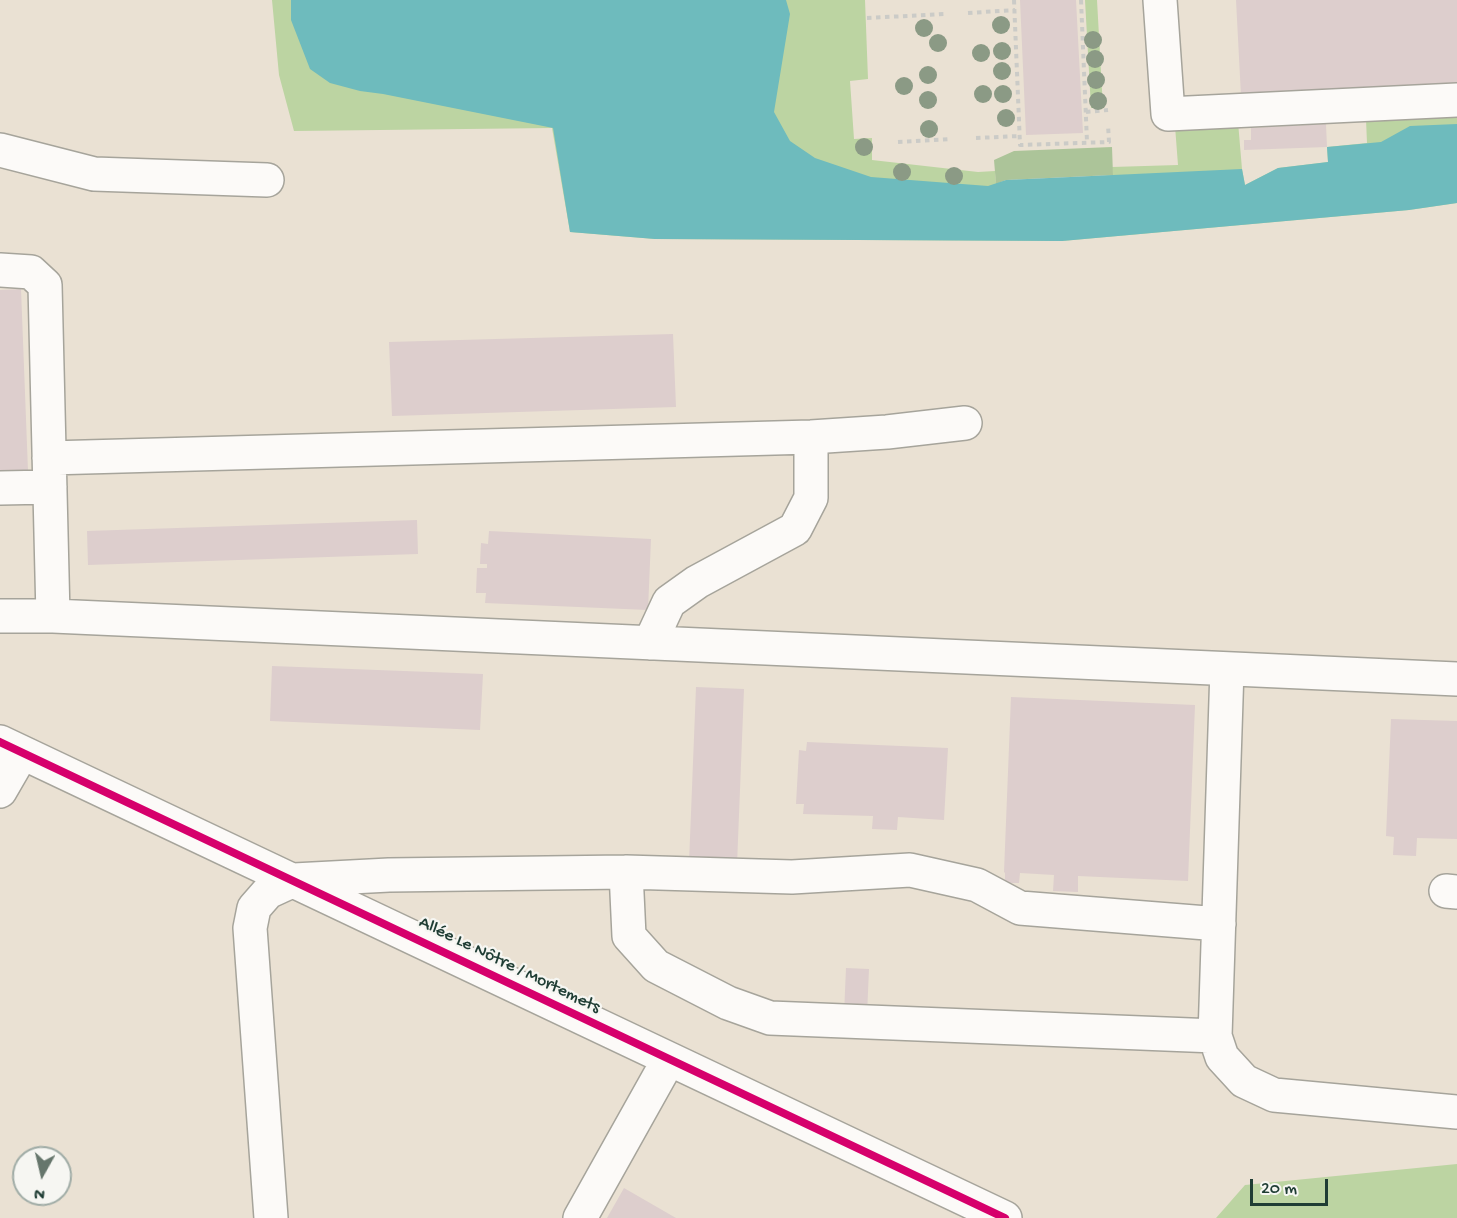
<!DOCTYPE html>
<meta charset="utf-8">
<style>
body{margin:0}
#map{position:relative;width:1457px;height:1218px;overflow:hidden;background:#eae1d3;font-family:"Gochi Hand",sans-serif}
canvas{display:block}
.north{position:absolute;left:12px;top:1146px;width:60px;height:60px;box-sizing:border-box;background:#f6f6f2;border:2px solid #a0aca6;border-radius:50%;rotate:188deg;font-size:16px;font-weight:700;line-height:24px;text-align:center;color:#1f3d34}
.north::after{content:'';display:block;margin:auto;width:21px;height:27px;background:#66766c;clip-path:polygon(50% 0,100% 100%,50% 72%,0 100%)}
.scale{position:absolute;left:1250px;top:1179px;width:78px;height:27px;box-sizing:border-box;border:3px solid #1f3d34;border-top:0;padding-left:8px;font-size:18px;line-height:21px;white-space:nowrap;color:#1f3d34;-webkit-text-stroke:4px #f6f6f2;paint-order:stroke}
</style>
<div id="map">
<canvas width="1457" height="1218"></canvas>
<div class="north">N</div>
<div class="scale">20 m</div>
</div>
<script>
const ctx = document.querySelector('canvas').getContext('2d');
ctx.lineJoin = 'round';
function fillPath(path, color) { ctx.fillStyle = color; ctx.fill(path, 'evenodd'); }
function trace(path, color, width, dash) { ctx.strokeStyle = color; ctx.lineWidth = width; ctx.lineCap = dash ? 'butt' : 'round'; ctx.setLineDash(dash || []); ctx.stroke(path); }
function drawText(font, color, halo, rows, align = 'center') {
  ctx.font = font + ' "Gochi Hand",sans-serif'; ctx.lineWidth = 4.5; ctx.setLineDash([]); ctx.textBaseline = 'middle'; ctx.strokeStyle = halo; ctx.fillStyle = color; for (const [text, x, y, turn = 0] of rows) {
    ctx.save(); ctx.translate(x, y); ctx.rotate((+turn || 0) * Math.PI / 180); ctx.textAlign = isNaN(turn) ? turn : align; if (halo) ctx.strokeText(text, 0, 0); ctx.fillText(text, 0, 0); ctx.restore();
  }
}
const green = new Path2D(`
 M 272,0 L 865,0 L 868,79 L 850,81 L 854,139 L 872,138 L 872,160 L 978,172 L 995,171 L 996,183 L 1113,175 L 1112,167 L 1178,165 L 1175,126 L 1238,122 L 1242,169 L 1245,185 L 1278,168 L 1328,162 L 1327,147 L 1367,143 L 1366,119 L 1457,115 L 1457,203 L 1409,210 L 1062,241 L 655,239 L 570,232 L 552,128 L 294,131 L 279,75 Z
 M 1085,0 L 1097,0 L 1103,108 L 1091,108 Z
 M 1457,1164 L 1457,1218 L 1216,1218 L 1245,1185 Z`);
const forest = new Path2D(`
 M 1112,147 L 1113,175 L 1006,180 L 996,184 L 994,160 L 1014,151 Z`);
const water = new Path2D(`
 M 291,0 L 786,0 L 790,14 L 774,112 L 790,141 L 815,158 L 871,177 L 988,186 L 1006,180 L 1242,169 L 1245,185 L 1278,168 L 1328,162 L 1327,147 L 1381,142 L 1410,126 L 1457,124 L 1457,203 L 1409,210 L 1062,241 L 655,239 L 570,232 L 553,128 L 383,94 L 360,91 L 330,83 L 310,69 L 291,20 Z`);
const building = new Path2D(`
 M 1020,0 L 1076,0 L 1083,133 L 1026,135 Z
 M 1236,0 L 1457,0 L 1457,86 L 1241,96 Z
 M 1326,124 L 1327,147 L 1244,150 L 1244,140 L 1251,140 L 1251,128 Z
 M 21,289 L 28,471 L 0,472 L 0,290 Z
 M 673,334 L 676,407 L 392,416 L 389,342 Z
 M 417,520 L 418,554 L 88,565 L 87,531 Z
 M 489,531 L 651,539 L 648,610 L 485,603 L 486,593 L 476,593 L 477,568 L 487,568 L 487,564 L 480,564 L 481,543 L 488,544 Z
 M 272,666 L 483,674 L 480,730 L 270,721 Z
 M 696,687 L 744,689 L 737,865 L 689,863 Z
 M 1011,697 L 1195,705 L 1188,881 L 1078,876 L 1078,892 L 1053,891 L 1054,875 L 1020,873 L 1019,883 L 1005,883 L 1005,873 L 1004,872 Z
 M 1391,719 L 1457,721 L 1457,839 L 1417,838 L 1416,856 L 1393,855 L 1394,837 L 1386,836 Z
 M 807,742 L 948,748 L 944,820 L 898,817 L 897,830 L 872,829 L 873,816 L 803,814 L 804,804 L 796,804 L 799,750 L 806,751 Z
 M 846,968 L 869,969 L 867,1015 L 844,1014 Z
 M 624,1188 L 676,1218 L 607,1218 Z`);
const path = new Path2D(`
 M 1014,0 L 1020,145 L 1109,142 L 1108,125
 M 1081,0 L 1087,142
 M 968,13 L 1015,10
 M 867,18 L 945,14
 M 1086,112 L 1108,110
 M 976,138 L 1020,136
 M 898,142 L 951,139`);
const minor = new Path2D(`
 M 1160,0 L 1168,114 L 1457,100
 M 0,150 L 94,174 L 267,180
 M 0,270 L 31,272 L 45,285 L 53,616
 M 49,458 L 811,437 L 887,432 L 965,423
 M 0,488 L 50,487
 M 0,616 L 53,616 L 1457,679
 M 650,643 L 669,602 L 697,582 L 795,529 L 811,498 L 811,437
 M 1227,669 L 1215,1036 L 1222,1057 L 1244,1081 L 1274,1095 L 1457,1112
 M 0,742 L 1005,1218
 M 0,791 L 22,753
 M 626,872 L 629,936 L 656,966 L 728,1003 L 770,1018 L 1215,1036
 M 1446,891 L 1457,892
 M 271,1218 L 250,928 L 254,908 L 268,892 L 294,880 L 389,875 L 626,872 L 792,877 L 910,870 L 977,885 L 1020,908 L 1219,924
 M 580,1218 L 669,1059`);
const cycleway = new Path2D(`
 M 0,742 L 1005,1218`);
const trees = [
 [1001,25],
 [924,28],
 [1093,40],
 [938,43],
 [1002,51],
 [981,53],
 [1095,59],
 [1002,71],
 [928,75],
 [1096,80],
 [904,86],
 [983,94],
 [1003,94],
 [928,100],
 [1098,101],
 [1006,118],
 [929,129],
 [864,147],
 [902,172],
 [954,176]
];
const streetNames = [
 ["Allée Le Nôtre / Mortemets",509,966,26]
];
fillPath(green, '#bcd4a2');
fillPath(forest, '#acc499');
fillPath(water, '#6ebbbd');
fillPath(building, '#ddcecd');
trace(minor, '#a6a49b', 36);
trace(path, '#cbcbc7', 4, [4.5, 4.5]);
trace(minor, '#fcfaf8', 33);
trace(cycleway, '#d6006c', 8);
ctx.fillStyle = '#8b9a85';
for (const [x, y] of trees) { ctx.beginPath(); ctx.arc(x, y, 9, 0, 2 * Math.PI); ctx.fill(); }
drawText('18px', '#1f3d34', '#f6f6f2', streetNames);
</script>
